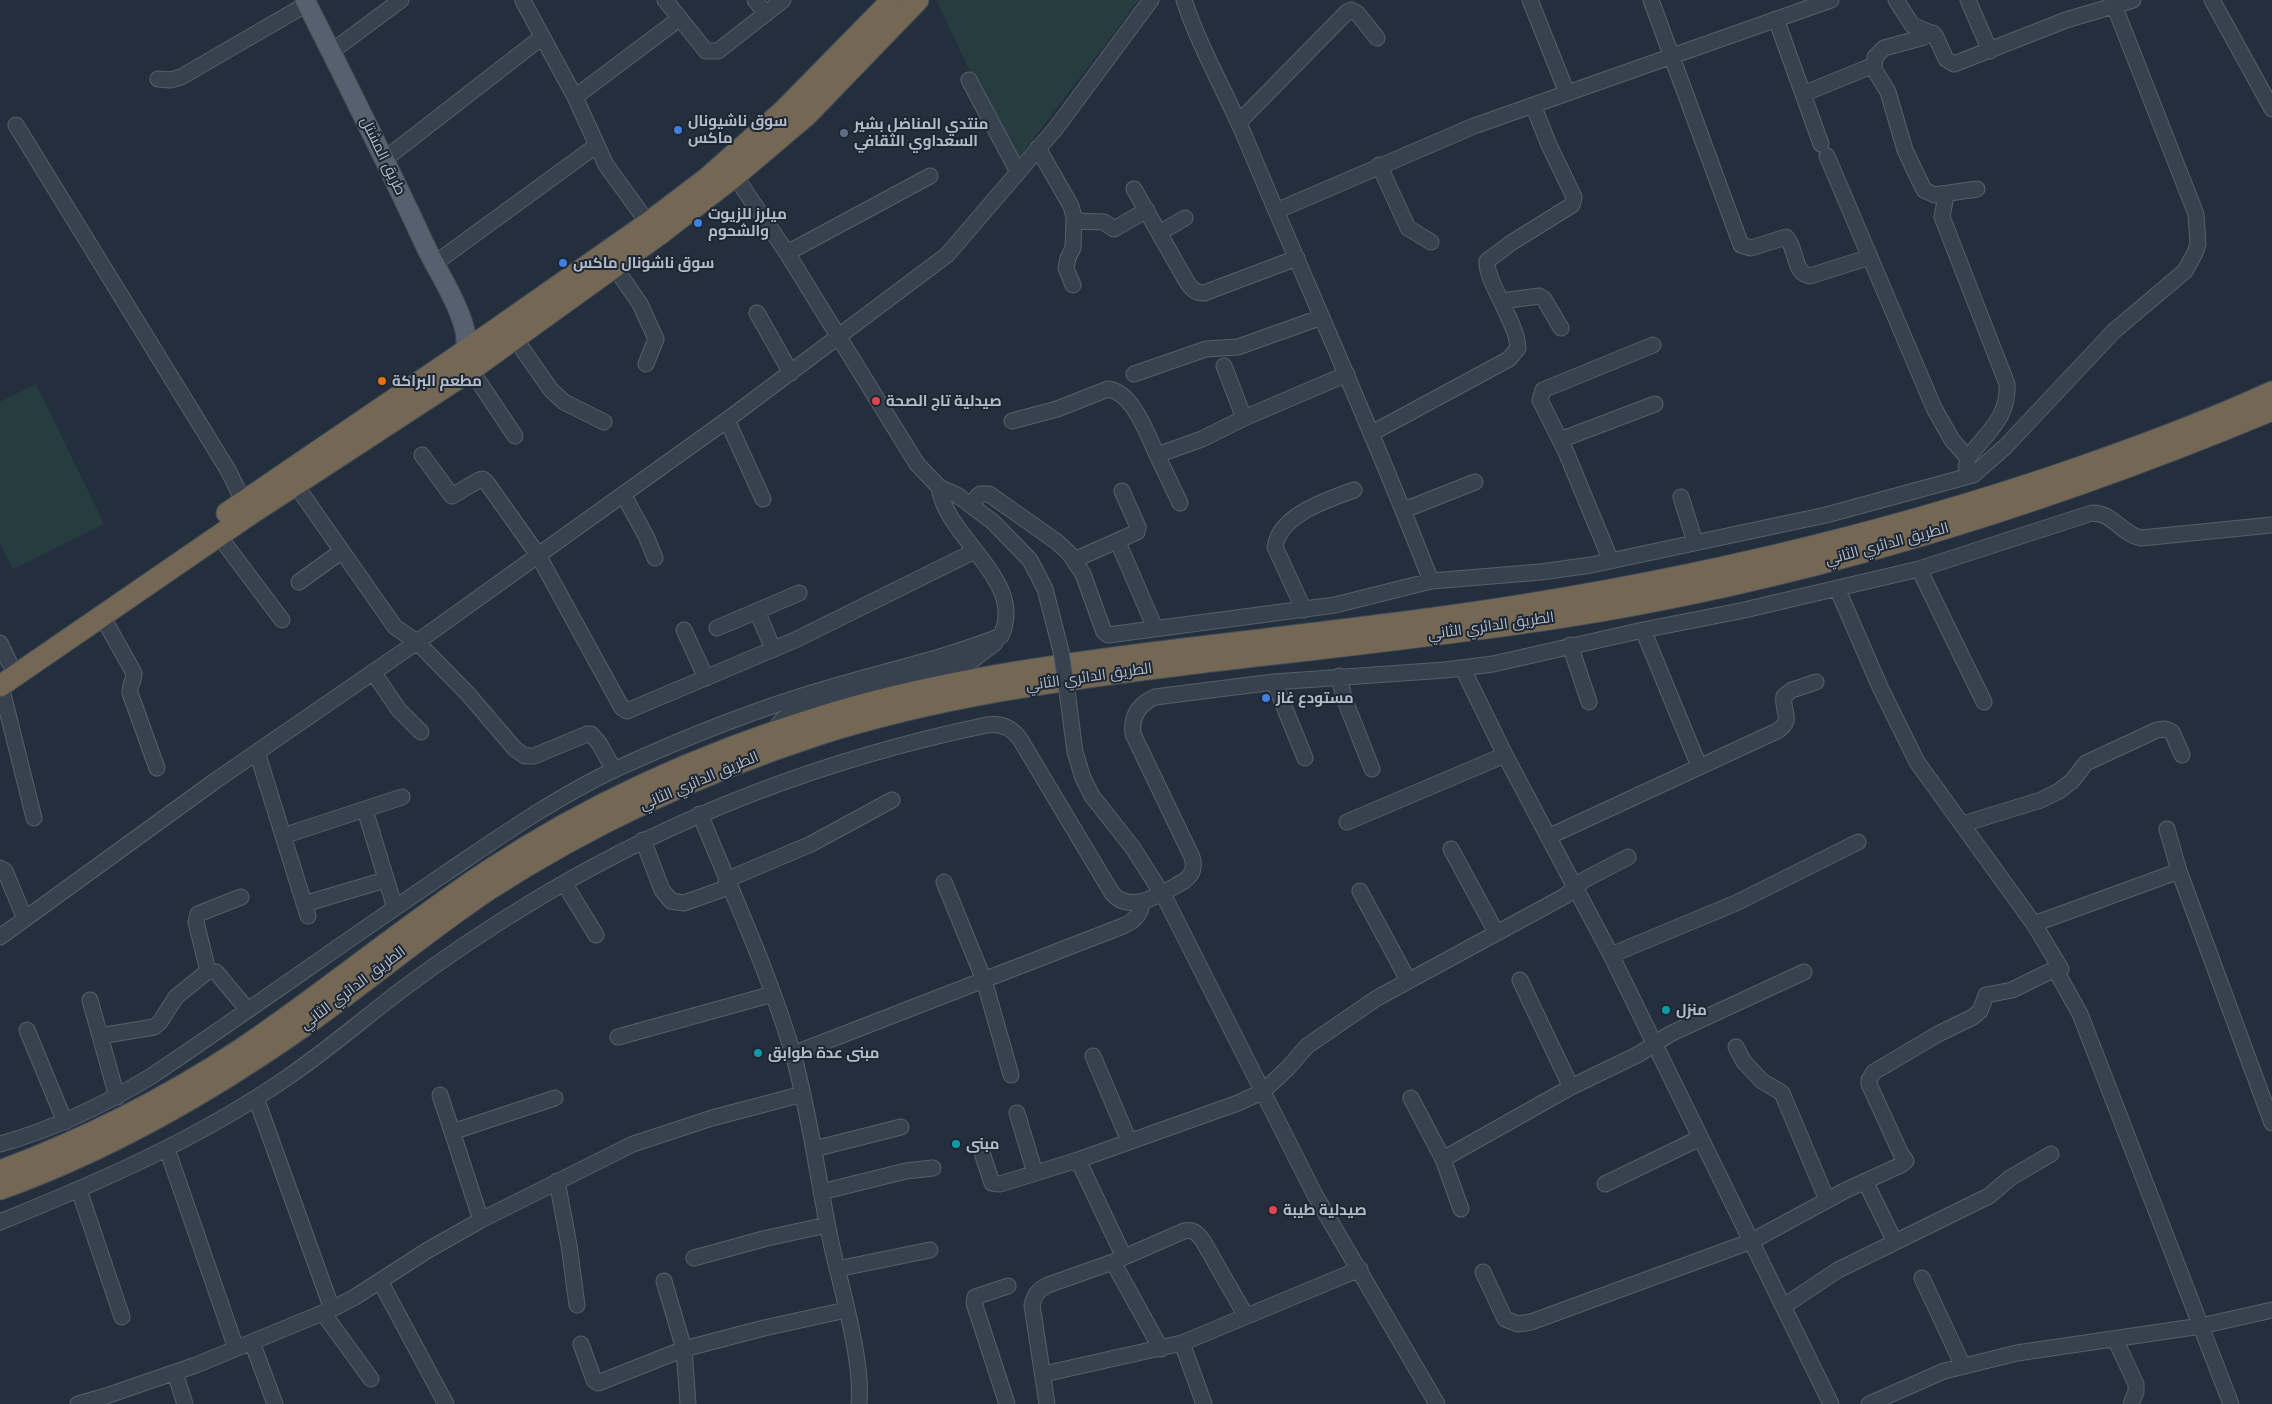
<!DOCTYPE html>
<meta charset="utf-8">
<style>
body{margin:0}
canvas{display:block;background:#242f3e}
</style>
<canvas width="2272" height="1404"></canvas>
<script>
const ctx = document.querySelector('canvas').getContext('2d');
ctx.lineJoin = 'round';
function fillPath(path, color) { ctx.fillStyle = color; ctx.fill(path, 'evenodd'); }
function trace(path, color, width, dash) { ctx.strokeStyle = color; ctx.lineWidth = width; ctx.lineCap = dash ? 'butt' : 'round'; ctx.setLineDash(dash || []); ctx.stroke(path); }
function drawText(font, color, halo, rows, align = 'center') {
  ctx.font = font + ' Inter,Cairo,sans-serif'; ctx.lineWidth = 4; ctx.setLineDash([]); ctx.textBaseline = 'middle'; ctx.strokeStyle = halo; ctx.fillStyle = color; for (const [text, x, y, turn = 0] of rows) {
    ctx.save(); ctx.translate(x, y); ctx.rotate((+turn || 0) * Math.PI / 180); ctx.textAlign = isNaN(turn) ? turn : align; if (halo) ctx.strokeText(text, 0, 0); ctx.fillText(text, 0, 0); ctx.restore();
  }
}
const green = new Path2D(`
 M 936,0 L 1139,0 L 1018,159 L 1011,157 Z
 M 36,384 L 104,524 L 13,569 L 0,543 L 0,402 Z`);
const minor = new Path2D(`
 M 665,0 L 706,51 L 718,51 L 783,0
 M 755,0 L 766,14
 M 1184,0 C 1200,49 1227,94 1247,142 C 1308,288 1374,433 1431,581
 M 1530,0 L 1567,93
 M 1651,0 L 1741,245 L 1751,248 L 1786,237 C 1797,248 1793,274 1810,276 L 1870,257
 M 1896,0 L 1912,25 L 1935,35 L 1946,59 L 1954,64 L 2066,20 L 2133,0
 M 1968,0 L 1990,51
 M 2212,0 L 2272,109
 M 523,1 L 575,97 L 606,165 L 648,223
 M 1776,19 L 1821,144
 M 1933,33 L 1921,38 L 1884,48 L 1875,57 L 1874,69 L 1888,92 L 1905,150 L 1924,190 L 1935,195 L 1977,189
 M 331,52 L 401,0
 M 158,79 L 170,80 L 181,77 L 307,4
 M 969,80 L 1018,172
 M 1803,94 L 1874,65
 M 575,97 L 679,19
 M 1239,122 L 1347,12 L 1351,10 L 1357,13 L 1377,38
 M 16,125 L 228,470 L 247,509
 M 1038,148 L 1071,206 L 1074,217 L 1073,248 L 1068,258 L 1066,268 L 1073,285
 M 1827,156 L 1934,408 L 1952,440 L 1968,458
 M 385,159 L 542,37
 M 1379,165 L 1408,228 L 1431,242
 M 735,176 L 787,253 L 917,464 L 939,487 L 957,495 L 993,522 L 1030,560 L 1045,589 L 1061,651
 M 1134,189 L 1187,282 C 1192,289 1195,293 1204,293 L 1297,258
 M 1942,195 L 1945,201 L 1942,217 L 2007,384 C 2009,418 1986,433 1968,458 L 1966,467
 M 1276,211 L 1474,126 L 1831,0
 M 1074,221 L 1104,222 L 1114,229 L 1147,210
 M 1159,233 L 1185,218
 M 787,253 L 930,176
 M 434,264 L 597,145
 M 614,266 L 640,304 L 656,339 L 646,364
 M 1502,301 L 1539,296 L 1544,299 L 1561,328
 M 757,313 L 791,373
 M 514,337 L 551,390 L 564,402 L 604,422
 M 1224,366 L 1244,418
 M 471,370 L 515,436
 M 1134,374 L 1206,349 L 1238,347 L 1322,317
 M 727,420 L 763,499
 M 1012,421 L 1057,409 L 1108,389 C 1133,392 1147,434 1157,455
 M 1372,433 L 1509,359 L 1518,348 C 1517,322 1485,280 1487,261 L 1511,243 L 1572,205 L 1574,197 L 1549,145 L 1533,105
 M 1560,440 L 1655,404
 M 422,455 L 452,496 L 479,480 L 483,479 L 487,483 L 538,555 L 622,708 L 627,711 L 795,640 L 975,551
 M 295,484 L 395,627 L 417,642 L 468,694 L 515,749 L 525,756 L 534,756 L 587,734 L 591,734 L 599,743 L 614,770
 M 623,494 L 646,536 L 655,558
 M 1681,497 L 1695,542
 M 1180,503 L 1157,455 L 1202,439 L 1244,418 L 1347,374
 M 970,505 L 980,494 L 989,494 L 1057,542 L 1069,553 L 1083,574 L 1104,632 L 1108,635 L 1335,605 L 1431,581 L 1541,572 L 1591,565 L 1826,515 L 1973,475 L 2005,447 L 2114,331 L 2185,271 L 2195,253 L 2198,244 L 2196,214 L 2112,0
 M 1404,510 L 1475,482
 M 219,536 L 282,620
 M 1118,542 L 1155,628
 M 1074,560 L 1137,532 L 1138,527 L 1122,491
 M 1611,561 L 1566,452 L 1540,400 L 1543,390 L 1653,345
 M 1919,569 L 1984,702
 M 299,582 L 342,551
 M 1837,588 L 1880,687 L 1917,762 L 2034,924 L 2061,969 L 2055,969 L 2080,1014 L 2231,1404
 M 1304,610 L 1275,547 C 1280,514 1328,500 1354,490
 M 757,611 L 799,593
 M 102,616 L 134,673 C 134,681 129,686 130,693 L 157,768
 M 717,628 L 757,611 L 773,649
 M 684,630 L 706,678
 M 1643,630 L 1699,766
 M 0,643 L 9,662
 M 1570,645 L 1589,702
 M 1463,669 L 1505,755 L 1611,955 L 1831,1404
 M 373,672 L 399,710 L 421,732
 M 1339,676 L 1344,698 L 1372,769
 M 1274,682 L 1305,758
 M 1,686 L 34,818
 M 1068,698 L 1075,752 L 1083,778 L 1092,796 L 1133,848 L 1166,900 L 1315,1195 L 1437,1404
 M 777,732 L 778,725 L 783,719 L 804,708 L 869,688 L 953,668 L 970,662 L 995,643
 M 257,752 L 308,916
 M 365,810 L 395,908
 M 700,814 C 732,893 769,972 793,1054 C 811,1118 818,1183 832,1247 C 842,1291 863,1361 859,1404
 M 1347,822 L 1505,755
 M 1963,824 L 2041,800 L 2059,791 L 2072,781 L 2086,763 L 2157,730 L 2165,729 L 2172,732 L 2182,755
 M 2167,829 L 2179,871 L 2272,1123
 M 283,836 L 402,797
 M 1548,837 L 1777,731 C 1795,720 1781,711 1784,696 L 1792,690 L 1816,682
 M 643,840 L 662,890 L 671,901 L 684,903 L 729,887
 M 1451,849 L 1496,932
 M 0,868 L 5,871 L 25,919
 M 726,880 L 811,844 L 892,800
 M 944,882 L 984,980 L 1011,1075
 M 564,883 L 596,935
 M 1360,891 L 1408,980
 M 304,904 L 385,880
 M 2034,924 L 2179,871
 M 0,937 L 215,781 L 417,642 L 727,420 L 947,255 L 1056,128 L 1151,0
 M 1611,955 L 1736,903 L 1858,842
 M 208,971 L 196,922 L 198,914 L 241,897
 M 1520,980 L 1571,1087
 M 90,1000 L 117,1097
 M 27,1030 L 65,1122
 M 100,1036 L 154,1027 L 160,1022 L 176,997 L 208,971 L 216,972 L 247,1009
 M 618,1037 L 773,994
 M 1736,1047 L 1744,1062 L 1762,1081 L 1782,1093 L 1827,1200
 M 793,1054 L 1123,926 C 1134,921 1141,915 1142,902
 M 1093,1056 L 1129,1141
 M 440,1095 L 481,1220
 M 256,1098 L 332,1309
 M 1411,1098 L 1443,1159 L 1461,1209
 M 1017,1113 L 1035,1173
 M 452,1132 L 555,1098
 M 0,1144 C 54,1129 102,1106 150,1077 C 250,1010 347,940 446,873 C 501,836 556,797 616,769 C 684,738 753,710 825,689 C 884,671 943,659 1001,636 C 1027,580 946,539 939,487
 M 167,1149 L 236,1348
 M 814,1149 L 901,1127
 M 983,1156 L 992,1183 L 1000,1184 L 1078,1160 L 1238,1103 L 1262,1092 L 1288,1068 L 1307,1046 L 1377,998 L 1565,896 L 1584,880 L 1628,857
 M 1443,1159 L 1571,1087 L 1639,1054 L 1670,1034 L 1804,972
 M 1078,1160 L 1124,1257
 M 557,1181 L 569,1245 L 577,1305
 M 1865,1181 L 1895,1242
 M 1605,1184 L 1700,1138
 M 79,1190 L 122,1317
 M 821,1192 L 906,1171 L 933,1168
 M 0,1222 C 99,1182 196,1140 285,1079 C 325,1052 362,1020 400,991 C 445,957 492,926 540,897 C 679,814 828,758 987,725 C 1001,723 1012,728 1020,739 L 1112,893 C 1131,916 1164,892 1184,881 C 1193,875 1195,867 1192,857 L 1133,734 C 1131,716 1139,704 1155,697 L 1274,682 L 1445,670 L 1493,664 L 1643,630 L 1740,611 L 1919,569 L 2092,513 C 2114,513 2121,534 2141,538 L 2272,525
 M 694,1258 L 767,1238 L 827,1225
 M 1113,1262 L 1161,1349
 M 837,1269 L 930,1250
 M 1483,1272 L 1505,1319 L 1518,1324 L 1531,1322 L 1752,1241 L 1846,1190 L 1901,1165 L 1906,1161 L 1901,1154 L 1869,1084 L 1869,1080 L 1874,1072 L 1938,1034 L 1973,1017 L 1980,1011 L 1986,995 L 2012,990 L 2055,969
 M 1922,1278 L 1963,1366
 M 380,1281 L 446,1404
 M 664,1281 L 684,1349 L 688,1404
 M 1784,1306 L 1838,1270 L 1989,1196 L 2010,1178 L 2051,1154
 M 323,1313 L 371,1379
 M 2115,1339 L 2136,1384 L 2136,1392 L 2131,1404
 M 252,1342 L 275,1404
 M 1182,1343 L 1204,1404
 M 581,1344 L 594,1380 L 598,1383 L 684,1349 L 764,1328 L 846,1310
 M 175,1373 L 185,1404
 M 1044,1374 L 1182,1343 L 1360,1269
 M 78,1404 L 106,1396 L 196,1365 L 332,1309 L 355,1297 L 428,1250 L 481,1220 L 633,1144 L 712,1118 L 803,1094
 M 1007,1404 L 974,1303 L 975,1297 L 1008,1286
 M 1047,1404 L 1032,1305 C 1035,1294 1038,1290 1048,1285 L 1113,1262 L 1184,1231 C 1194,1229 1197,1233 1203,1241 L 1246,1316
 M 1869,1404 L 1944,1371 L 2017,1353 L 2201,1326 L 2272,1310`);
const major = new Path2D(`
 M 305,0 C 346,81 386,161 424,243 C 435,267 451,290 460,315 C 465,327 468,338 465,351`);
const highway = new Path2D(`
 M 227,513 L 465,351 L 648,223 L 706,179 L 784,110 L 892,0
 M 0,686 L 249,515 L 471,370 L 660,234 L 735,176 L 807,115 L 918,0
 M 0,1171 C 84,1140 165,1099 240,1050 C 325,993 403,927 488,871 C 591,803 703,753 820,717 C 926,684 1035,668 1144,654 C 1241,642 1339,631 1436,618 C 1654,588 1870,540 2078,468 C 2144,445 2209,421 2272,392
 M 0,1189 C 112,1149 215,1089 311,1021 C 371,978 427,931 488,890 C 591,823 703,772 820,734 C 937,697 1058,680 1180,665 C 1305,650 1432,637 1557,618 C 1803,580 2042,506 2272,410`);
const minorBridge = new Path2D(`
 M 1061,651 L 1068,698`);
const markers = [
 [678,130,5,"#3f7fe0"],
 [844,133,5,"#5c6f8a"],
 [698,223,5,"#3f7fe0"],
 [563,263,5,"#3f7fe0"],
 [382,381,5,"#e8710a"],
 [876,401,5,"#e0444e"],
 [1266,698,5,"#3f7fe0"],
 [1666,1010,5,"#0f9aa8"],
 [758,1053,5,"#0f9aa8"],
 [956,1144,5,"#0f9aa8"],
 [1273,1210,5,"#e0444e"]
];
const poiNames = [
 ["سوق ناشيونال",688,121],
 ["ماكس",688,138],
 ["منتدي المناضل بشير",854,124],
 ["السعداوي الثقافي",854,141],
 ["ميلرز للزيوت",708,214],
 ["والشحوم",708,231],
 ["سوق ناشونال ماكس",573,263],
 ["مطعم البراكة",392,381],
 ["صيدلية تاج الصحة",886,401],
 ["مستودع غاز",1276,698],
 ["منزل",1676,1010],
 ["مبنى عدة طوابق",768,1053],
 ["مبنى",966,1144],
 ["صيدلية طيبة",1283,1210]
];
const streetNames = [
 ["طريق المشتل",383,156,64],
 ["الطريق الدائري الثاني",1887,544,-15],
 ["الطريق الدائري الثاني",1491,626,-8],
 ["الطريق الدائري الثاني",1089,677,-8],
 ["الطريق الدائري الثاني",699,781,-23],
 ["الطريق الدائري الثاني",353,988,-37]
];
fillPath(green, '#263c3f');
trace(minor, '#565f6c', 17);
trace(major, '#414a57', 21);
trace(highway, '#434c59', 23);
trace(minor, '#38414e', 15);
trace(major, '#56606e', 19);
trace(highway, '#746855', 21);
trace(minorBridge, '#565f6c', 17, []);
trace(minorBridge, '#38414e', 15);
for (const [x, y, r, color] of markers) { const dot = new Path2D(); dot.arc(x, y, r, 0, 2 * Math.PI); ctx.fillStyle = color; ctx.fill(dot); trace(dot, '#1d2633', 2); }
drawText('bold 15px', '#b4bcc9', '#1d2633', poiNames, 'left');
drawText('15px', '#b4bcc9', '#1d2633', streetNames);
</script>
